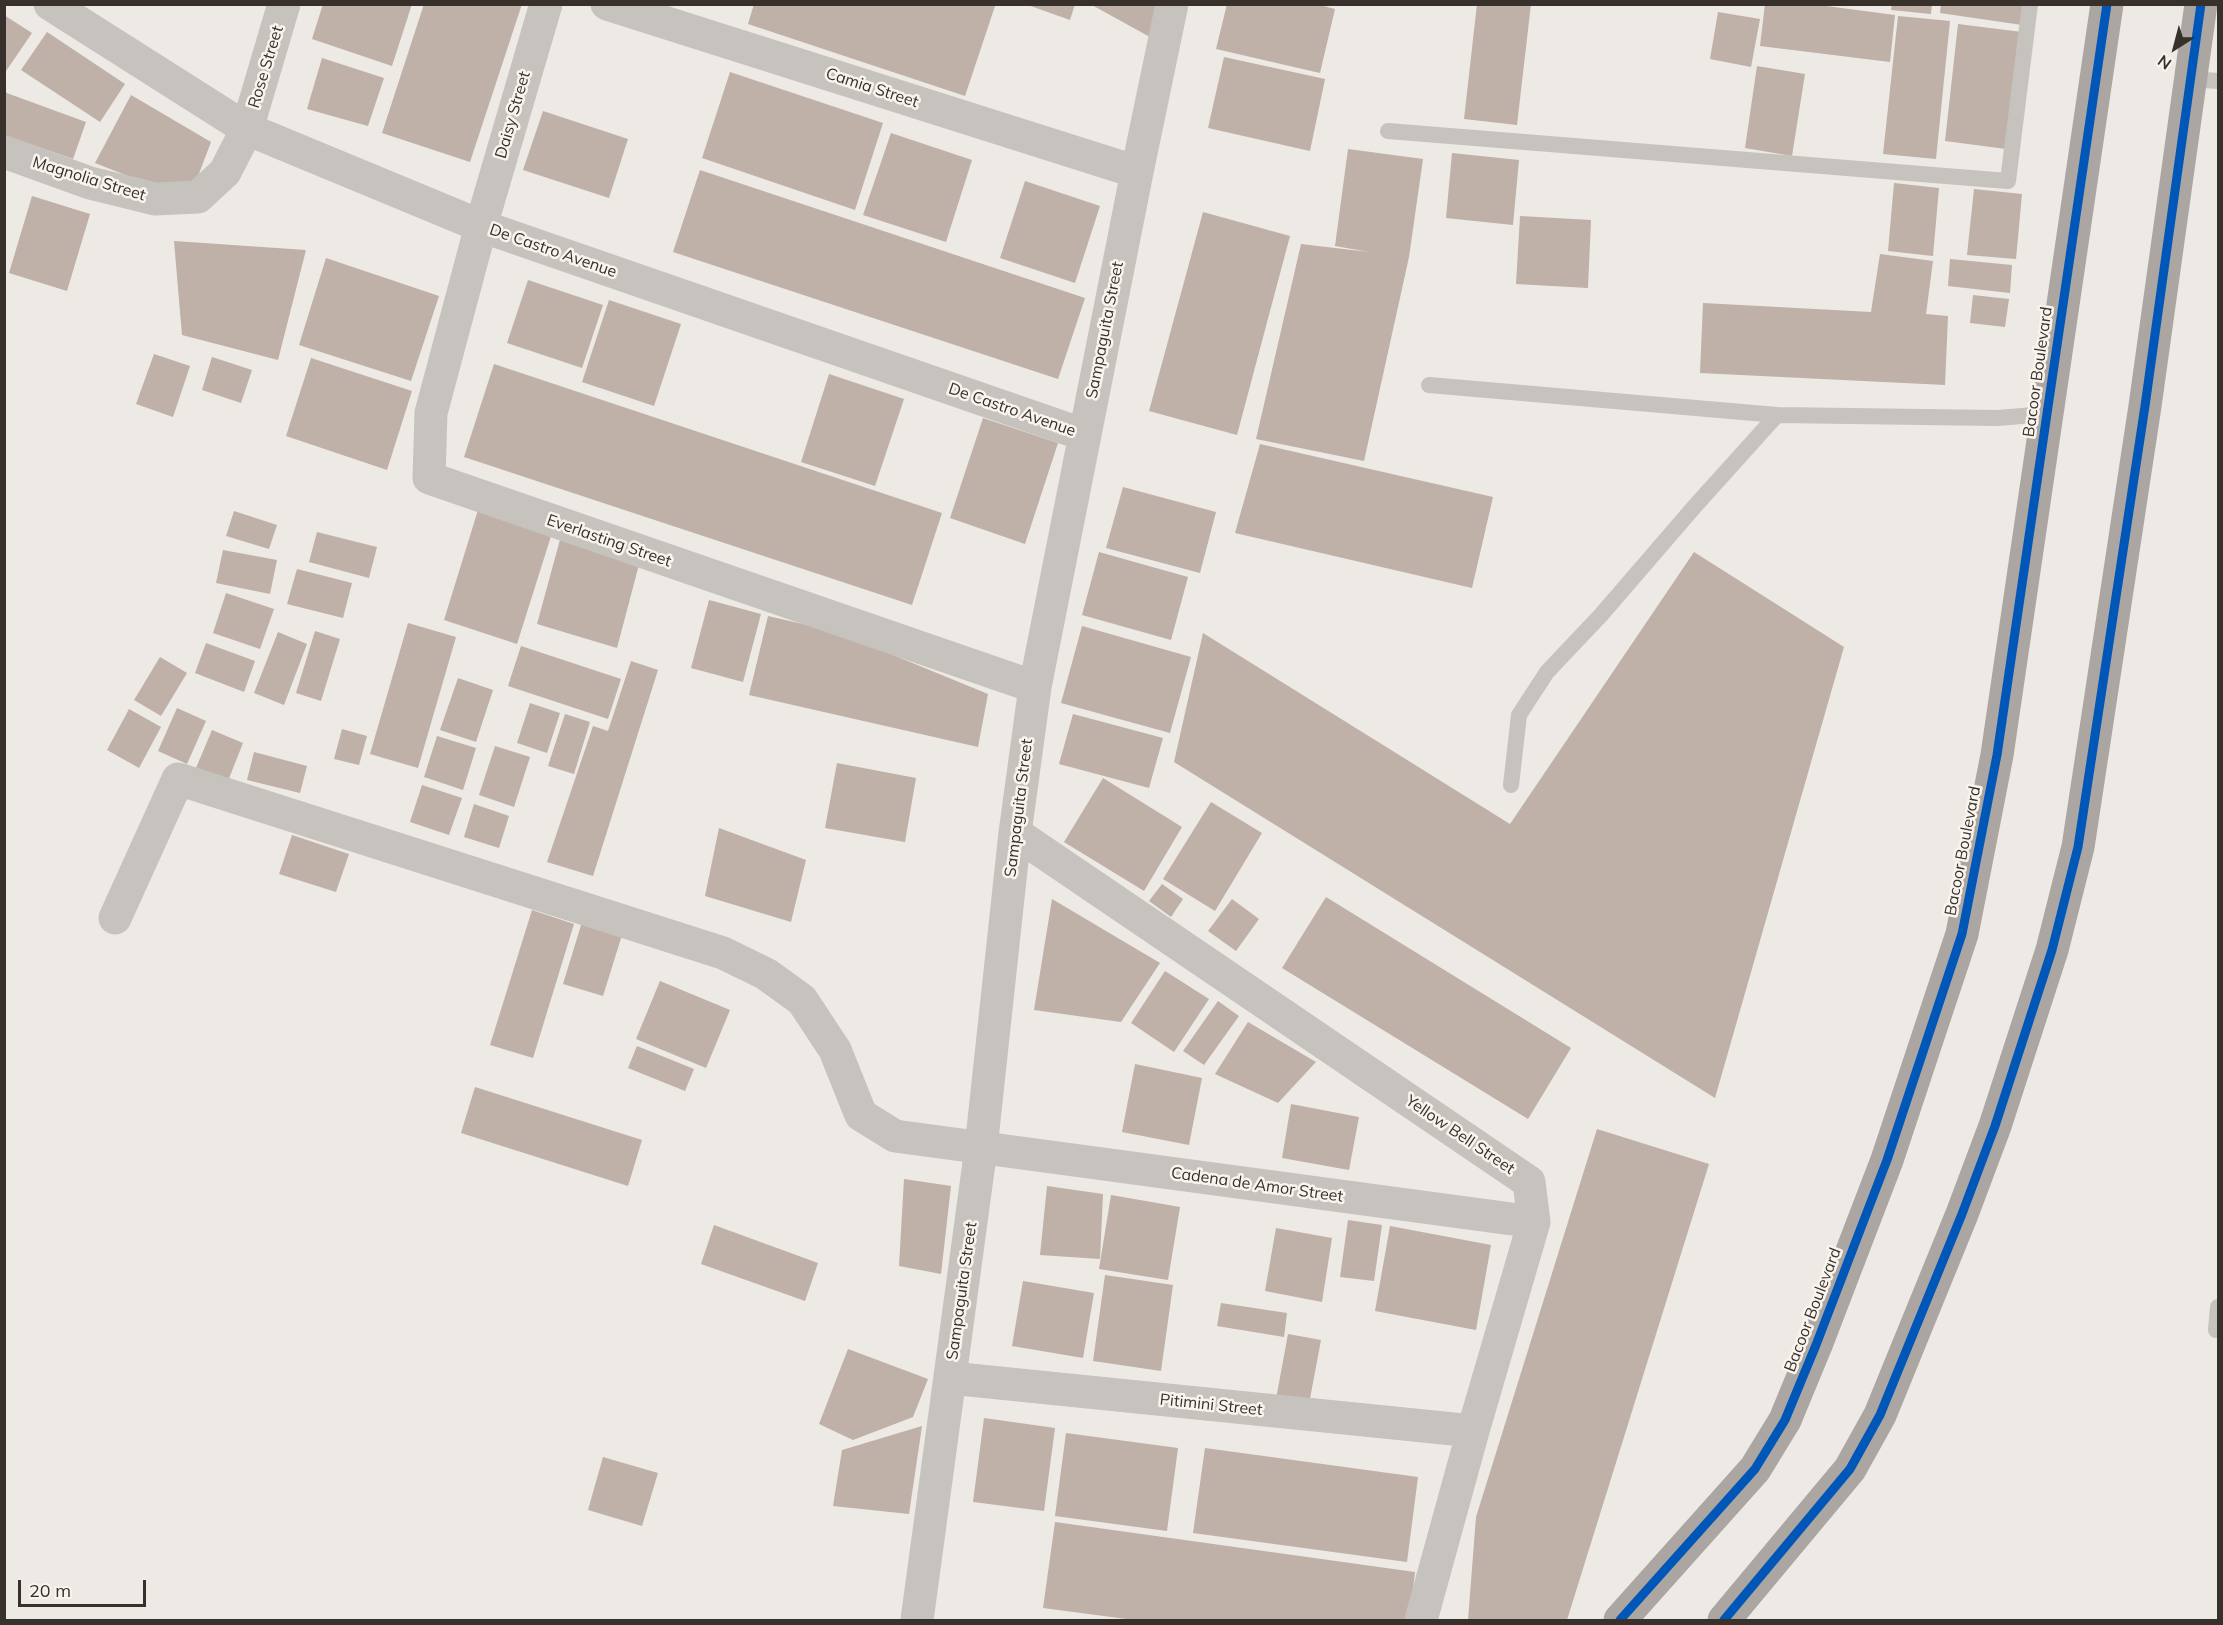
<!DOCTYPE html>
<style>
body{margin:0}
#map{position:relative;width:2223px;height:1625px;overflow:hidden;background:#ede9e4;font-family:Mulish,sans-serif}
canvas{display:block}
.frame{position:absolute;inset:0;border:6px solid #37302b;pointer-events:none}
.north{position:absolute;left:2145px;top:18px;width:60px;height:60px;-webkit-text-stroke:4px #f9f4ed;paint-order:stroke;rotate:216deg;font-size:16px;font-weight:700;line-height:24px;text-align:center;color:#37302b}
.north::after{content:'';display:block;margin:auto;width:21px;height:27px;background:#37302b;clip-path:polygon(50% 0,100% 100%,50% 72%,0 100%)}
.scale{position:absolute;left:18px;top:1580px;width:128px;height:27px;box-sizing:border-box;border:3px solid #37302b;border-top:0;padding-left:8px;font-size:18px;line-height:21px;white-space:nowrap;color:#37302b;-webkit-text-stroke:4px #f9f4ed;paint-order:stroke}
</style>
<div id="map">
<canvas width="2223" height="1625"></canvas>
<div class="frame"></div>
<div class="north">N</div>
<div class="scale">20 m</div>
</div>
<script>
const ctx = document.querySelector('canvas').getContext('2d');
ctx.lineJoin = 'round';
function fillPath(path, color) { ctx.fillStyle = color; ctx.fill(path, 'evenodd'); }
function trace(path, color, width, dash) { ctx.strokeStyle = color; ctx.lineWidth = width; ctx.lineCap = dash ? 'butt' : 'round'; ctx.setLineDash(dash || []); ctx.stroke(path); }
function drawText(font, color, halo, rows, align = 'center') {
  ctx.font = font + ' Mulish,sans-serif'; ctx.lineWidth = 5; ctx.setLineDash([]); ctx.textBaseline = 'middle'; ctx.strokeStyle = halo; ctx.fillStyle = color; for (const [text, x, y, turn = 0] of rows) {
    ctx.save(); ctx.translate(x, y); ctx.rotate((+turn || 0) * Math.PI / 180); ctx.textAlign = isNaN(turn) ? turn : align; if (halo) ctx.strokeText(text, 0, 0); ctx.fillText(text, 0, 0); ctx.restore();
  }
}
const building = new Path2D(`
 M 323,4 L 412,4 L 392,66 L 312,39 Z
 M 424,4 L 522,4 L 470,162 L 382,133 Z
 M 754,4 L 989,4 L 995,6 L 965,96 L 748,24 Z
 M 1025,4 L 1075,4 L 1070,20 Z
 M 1090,4 L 1152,4 L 1159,10 L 1150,37 Z
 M 1227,4 L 1316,4 L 1335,9 L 1320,73 L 1216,49 Z
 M 1477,4 L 1531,4 L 1517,125 L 1464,119 Z
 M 1765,4 L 1811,4 L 1895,15 L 1890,62 L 1760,46 Z
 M 1892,4 L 1932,4 L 1931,14 L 1891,10 Z
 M 1941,4 L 2025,4 L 2022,25 L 1940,13 Z
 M 1718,12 L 1760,19 L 1751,67 L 1710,59 Z
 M 4,15 L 32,33 L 4,74 Z
 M 1898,16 L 1950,21 L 1936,159 L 1883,154 Z
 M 1958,24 L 2022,32 L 2006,149 L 1945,141 Z
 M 47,32 L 125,84 L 100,122 L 21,70 Z
 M 1224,57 L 1325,79 L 1310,151 L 1208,128 Z
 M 322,58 L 384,78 L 368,126 L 307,109 Z
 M 1757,66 L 1805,74 L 1792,156 L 1745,148 Z
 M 730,72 L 883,123 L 855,210 L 702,158 Z
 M 4,92 L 86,122 L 73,159 L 4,135 Z
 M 131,95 L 211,142 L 192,192 L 138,180 L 95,163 Z
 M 543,111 L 628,139 L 609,198 L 523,170 Z
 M 891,133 L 972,160 L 946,242 L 863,215 Z
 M 1348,149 L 1423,159 L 1409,257 L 1364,461 L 1256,439 L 1301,244 L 1369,252 L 1335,246 Z
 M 1452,153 L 1519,160 L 1513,225 L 1446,218 Z
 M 700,170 L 1085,298 L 1058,379 L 673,252 Z
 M 1025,181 L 1100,206 L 1075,283 L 1000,258 Z
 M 1894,183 L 1939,188 L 1933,256 L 1888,251 Z
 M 1974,189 L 2022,194 L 2016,259 L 1967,255 Z
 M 32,196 L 90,214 L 67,291 L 9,273 Z
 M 1203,212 L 1290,236 L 1237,435 L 1149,411 Z
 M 1520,216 L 1591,220 L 1588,288 L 1516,284 Z
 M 174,241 L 306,250 L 278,360 L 182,335 Z
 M 1880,254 L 1933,261 L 1926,314 L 1948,316 L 1945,385 L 1700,373 L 1703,303 L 1871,312 Z
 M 326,258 L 439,296 L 411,381 L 299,345 Z
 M 1950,259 L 2012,265 L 2010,293 L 1948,286 Z
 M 528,280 L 603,305 L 582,368 L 507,343 Z
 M 1973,295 L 2009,299 L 2005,327 L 1970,323 Z
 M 609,300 L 681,324 L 654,406 L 582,382 Z
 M 154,354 L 190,366 L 173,417 L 136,404 Z
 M 212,357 L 252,370 L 241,403 L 202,390 Z
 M 311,358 L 412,391 L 387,470 L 286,436 Z
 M 494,364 L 942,513 L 912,605 L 464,457 Z
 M 829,374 L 904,399 L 875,486 L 801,462 Z
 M 983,418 L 1058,443 L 1025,544 L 950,518 Z
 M 1260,444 L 1493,497 L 1472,588 L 1235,533 Z
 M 1123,487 L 1216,512 L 1200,573 L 1106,548 Z
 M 478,510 L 552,533 L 517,644 L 444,620 Z
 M 234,511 L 277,525 L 269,549 L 226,536 Z
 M 317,532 L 377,547 L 369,578 L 309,562 Z
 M 561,536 L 641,557 L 617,648 L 537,624 Z
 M 223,550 L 277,560 L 270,594 L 216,583 Z
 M 1099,552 L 1188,577 L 1171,640 L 1082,615 Z
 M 1694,552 L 1844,647 L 1715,1098 L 1174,762 L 1203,633 L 1510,824 Z
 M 297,569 L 352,583 L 343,618 L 287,604 Z
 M 226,593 L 274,609 L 260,649 L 213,633 Z
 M 709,600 L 761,614 L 743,682 L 691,668 Z
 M 768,616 L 837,632 L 988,694 L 978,747 L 749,695 Z
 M 408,623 L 456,637 L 418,768 L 370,754 Z
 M 1082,626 L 1191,657 L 1170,733 L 1061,703 Z
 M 315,631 L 340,639 L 321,701 L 296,693 Z
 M 278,632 L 307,644 L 284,705 L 254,693 Z
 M 206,643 L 255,661 L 244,692 L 195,673 Z
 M 521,646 L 621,679 L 608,719 L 508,686 Z
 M 160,657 L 187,673 L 161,716 L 134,700 Z
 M 631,661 L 658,670 L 593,876 L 547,862 L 593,726 L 608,731 Z
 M 458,678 L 493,690 L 476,742 L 440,730 Z
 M 530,703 L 560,713 L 547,753 L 517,743 Z
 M 177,708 L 206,721 L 187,764 L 158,751 Z
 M 129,709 L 161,727 L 139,768 L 107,750 Z
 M 565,714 L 590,722 L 574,774 L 548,766 Z
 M 1073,714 L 1163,738 L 1149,788 L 1059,764 Z
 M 342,729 L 367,736 L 359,765 L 334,759 Z
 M 212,730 L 243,743 L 228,781 L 196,768 Z
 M 437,736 L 476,748 L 463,790 L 424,777 Z
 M 495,746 L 530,757 L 514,807 L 479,795 Z
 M 254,752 L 307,766 L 300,793 L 247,780 Z
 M 837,763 L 916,778 L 905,842 L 825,828 Z
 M 1103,778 L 1182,827 L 1144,891 L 1064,842 Z
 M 422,785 L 462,798 L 449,835 L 410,822 Z
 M 1211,802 L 1262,833 L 1215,911 L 1163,879 Z
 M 474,804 L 509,816 L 499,848 L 464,837 Z
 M 719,828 L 806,860 L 791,922 L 705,896 Z
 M 292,835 L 349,854 L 336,892 L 279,874 Z
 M 1162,884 L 1183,899 L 1171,917 L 1149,901 Z
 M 1326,897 L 1571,1048 L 1528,1119 L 1282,968 Z
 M 1052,899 L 1160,963 L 1121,1022 L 1034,1010 Z
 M 1232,899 L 1259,919 L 1236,951 L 1208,931 Z
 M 532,910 L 574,924 L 533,1058 L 490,1045 Z
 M 582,922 L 622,935 L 603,996 L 563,984 Z
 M 1165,971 L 1209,999 L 1174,1052 L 1131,1023 Z
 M 660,981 L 730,1010 L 706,1068 L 636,1039 Z
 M 1218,1001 L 1239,1016 L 1204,1065 L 1183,1051 Z
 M 1248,1022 L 1316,1062 L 1278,1103 L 1215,1074 Z
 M 637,1046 L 694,1069 L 685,1091 L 628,1068 Z
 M 1135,1064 L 1202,1078 L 1189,1145 L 1122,1132 Z
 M 475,1087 L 642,1140 L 628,1186 L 461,1133 Z
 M 1291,1104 L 1359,1117 L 1349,1170 L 1282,1158 Z
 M 1597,1129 L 1709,1164 L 1567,1620 L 1468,1620 L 1476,1517 Z
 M 904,1179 L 951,1186 L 941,1274 L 899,1266 Z
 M 1047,1186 L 1103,1194 L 1100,1259 L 1040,1255 Z
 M 1111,1195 L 1180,1207 L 1168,1280 L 1099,1269 Z
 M 1348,1220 L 1382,1225 L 1374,1281 L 1340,1277 Z
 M 714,1225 L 818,1263 L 805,1301 L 701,1264 Z
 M 1390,1226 L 1491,1245 L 1476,1330 L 1375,1311 Z
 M 1276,1228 L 1332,1238 L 1322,1302 L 1265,1291 Z
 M 1105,1275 L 1173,1285 L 1161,1371 L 1093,1361 Z
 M 1023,1281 L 1094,1293 L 1083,1358 L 1012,1346 Z
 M 1221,1303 L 1287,1313 L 1284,1337 L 1217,1326 Z
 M 1288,1334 L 1321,1340 L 1309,1404 L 1276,1399 Z
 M 848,1349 L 928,1379 L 913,1417 L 853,1440 L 819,1424 Z
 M 984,1418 L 1055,1428 L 1044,1511 L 973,1502 Z
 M 922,1426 L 909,1514 L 833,1506 L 842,1450 Z
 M 1066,1433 L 1178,1448 L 1167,1531 L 1055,1516 Z
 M 1205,1448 L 1418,1477 L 1407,1562 L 1193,1533 Z
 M 603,1457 L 658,1473 L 642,1526 L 588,1510 Z
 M 1055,1522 L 1415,1572 L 1409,1620 L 1134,1620 L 1043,1608 Z`);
const service = new Path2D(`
 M 2190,79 L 2218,81
 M 1388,131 L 2008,181 L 2030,4
 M 1429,385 L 1777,415
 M 1511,785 L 1519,715 L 1547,672 L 1601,615 L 1695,506 L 1777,415 L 1997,418 L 2047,414
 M 2216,1330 L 2218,1307`);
const minor = new Path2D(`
 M 50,4 L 247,129 L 481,226 L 1085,435
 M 546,4 L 481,226 L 431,413 L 429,478 L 1035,687
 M 607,4 L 1137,172
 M 4,152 L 90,183 L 155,199 L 198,197 L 225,172 L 247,129 L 284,4
 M 1015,833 L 1529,1182 L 1534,1222 L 1473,1431 L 1421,1620
 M 115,918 L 178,779 L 723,953 L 766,974 L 802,1000 L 835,1050 L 861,1115 L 895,1136 L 1534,1222
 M 950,1378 L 1473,1431
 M 917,1620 L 981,1148 L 1015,833 L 1035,687 L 1137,172 L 1172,4`);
const primary = new Path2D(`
 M 1620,1620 L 1755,1469 L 1785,1420 L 1816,1345 L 1887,1160 L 1962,934 L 1997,755 L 2107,4
 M 1724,1620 L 1850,1469 L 1880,1415 L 1962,1214 L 1995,1126 L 2052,950 L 2078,847 L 2145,406 L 2201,4`);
const cycleway = new Path2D(`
 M 1620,1620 L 1755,1469 L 1785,1420 L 1816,1345 L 1887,1160 L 1962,934 L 1997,755 L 2107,4
 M 1724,1620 L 1850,1469 L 1880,1415 L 1962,1214 L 1995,1126 L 2052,950 L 2078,847 L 2145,406 L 2201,4`);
const streetNames = [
 ["Rose Street",266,67,-73],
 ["Camia Street",872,88,18],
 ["Daisy Street",513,115,-74],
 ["Magnolia Street",89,179,17],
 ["De Castro Avenue",553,251,19],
 ["Sampaguita Street",1105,330,-79],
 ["Bacoor Boulevard",2038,372,-82],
 ["De Castro Avenue",1012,410,19],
 ["Everlasting Street",609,541,19],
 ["Sampaguita Street",1019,808,-83],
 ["Bacoor Boulevard",1963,851,-79],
 ["Yellow Bell Street",1460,1135,34],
 ["Cadena de Amor Street",1257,1185,8],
 ["Sampaguita Street",962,1291,-82],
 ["Bacoor Boulevard",1813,1310,-69],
 ["Pitimini Street",1211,1405,6]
];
fillPath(building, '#bfb0a8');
trace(service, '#c6c2bd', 16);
trace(minor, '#c6c2bd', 33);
trace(primary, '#aba6a2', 33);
trace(cycleway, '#0057b8', 9);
drawText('16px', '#37302b', '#f9f4ed', streetNames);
</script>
